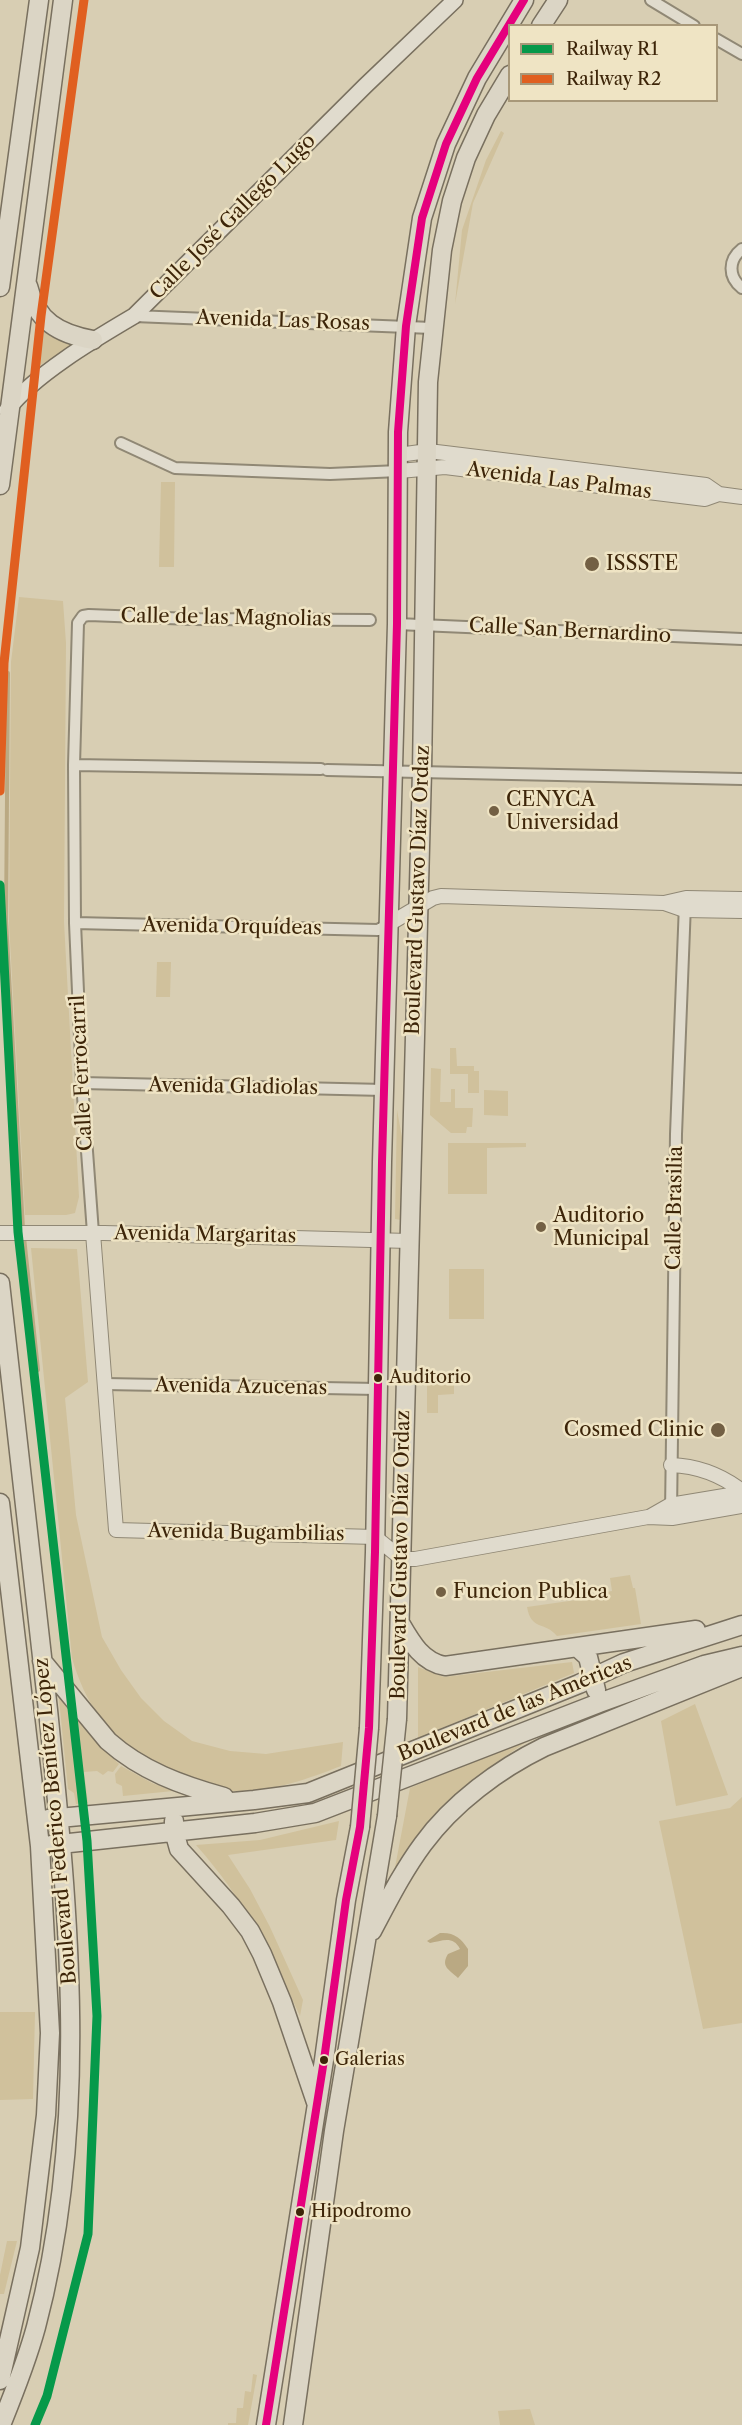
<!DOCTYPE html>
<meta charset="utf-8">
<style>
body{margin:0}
#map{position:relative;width:742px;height:2425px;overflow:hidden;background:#d8ceb3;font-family:"Libre Caslon Text",serif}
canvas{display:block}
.legend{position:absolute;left:508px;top:24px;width:210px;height:78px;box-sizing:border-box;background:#efe4c4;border:2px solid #a89879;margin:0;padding:8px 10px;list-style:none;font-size:18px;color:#3d2509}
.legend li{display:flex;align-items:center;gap:12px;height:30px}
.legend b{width:30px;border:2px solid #a89879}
</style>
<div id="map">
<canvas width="742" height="2425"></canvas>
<ul class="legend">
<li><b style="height:8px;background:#06994a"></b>Railway R1</li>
<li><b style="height:8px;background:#e05f20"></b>Railway R2</li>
</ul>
</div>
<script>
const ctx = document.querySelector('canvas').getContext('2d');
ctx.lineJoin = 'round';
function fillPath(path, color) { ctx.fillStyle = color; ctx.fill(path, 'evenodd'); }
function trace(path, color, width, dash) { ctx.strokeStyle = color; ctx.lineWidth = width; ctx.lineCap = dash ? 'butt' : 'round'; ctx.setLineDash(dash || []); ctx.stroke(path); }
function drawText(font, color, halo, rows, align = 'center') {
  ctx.font = font + ' "Libre Caslon Text",serif'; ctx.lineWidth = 5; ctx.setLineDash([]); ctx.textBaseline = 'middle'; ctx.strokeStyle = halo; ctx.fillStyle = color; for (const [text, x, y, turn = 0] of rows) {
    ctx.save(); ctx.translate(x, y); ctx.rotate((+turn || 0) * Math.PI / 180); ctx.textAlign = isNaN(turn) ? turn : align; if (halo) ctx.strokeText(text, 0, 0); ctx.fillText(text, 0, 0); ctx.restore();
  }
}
const green = new Path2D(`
 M 501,131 L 504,133 L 473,203 L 455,304 L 462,230 L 486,160 Z
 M 43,322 L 75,344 L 39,366 Z
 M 161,482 L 175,482 L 174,567 L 159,567 Z
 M 19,597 L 63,601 L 66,643 L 64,922 L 79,1197 L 75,1213 L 66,1215 L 25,1215 L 9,923 L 11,662 Z
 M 157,962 L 171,962 L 170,997 L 156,997 Z
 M 450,1048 L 456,1048 L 457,1066 L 474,1066 L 474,1071 L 479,1071 L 479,1093 L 468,1093 L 468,1074 L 450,1074 Z
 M 431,1068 L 441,1069 L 440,1102 L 451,1102 L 451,1089 L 455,1089 L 455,1108 L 473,1108 L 472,1127 L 467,1127 L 466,1133 L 451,1133 L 430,1115 Z
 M 484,1090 L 508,1091 L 508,1116 L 484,1115 Z
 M 397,1110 L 403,1143 L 401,1220 L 395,1219 Z
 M 448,1143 L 526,1143 L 526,1147 L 487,1148 L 487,1194 L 448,1194 Z
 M 31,1248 L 77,1249 L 88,1382 L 65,1398 L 76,1515 L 102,1637 L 121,1670 L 141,1698 L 164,1721 L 192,1741 L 230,1751 L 266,1754 L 343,1742 L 341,1766 C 308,1779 271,1792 235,1791 C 218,1791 202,1784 187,1777 C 174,1773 160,1769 148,1762 C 109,1739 84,1701 72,1658 Z
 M 449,1269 L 484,1269 L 484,1319 L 449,1319 Z
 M 427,1376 L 454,1376 L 454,1394 L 438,1395 L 438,1413 L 427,1413 Z
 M 630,1575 L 633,1588 L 635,1588 L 641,1624 L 557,1636 C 545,1621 531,1631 527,1607 L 583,1599 L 582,1596 L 612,1591 L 610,1578 Z
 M 572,1662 L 574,1673 L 418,1738 L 418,1667 L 444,1677 Z
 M 58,1689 L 94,1740 L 119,1764 L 113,1772 L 108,1771 L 103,1775 L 97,1771 L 84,1772 L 88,1803 L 76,1804 L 74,1793 L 68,1789 Z
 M 695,1704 L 728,1795 L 676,1806 L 661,1721 Z
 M 536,1735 L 473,1779 L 444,1806 L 393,1878 L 410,1788 Z
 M 121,1766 L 152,1783 L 173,1791 L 123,1796 L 122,1786 L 116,1783 L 115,1774 Z
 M 742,1797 L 742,2023 L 703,2029 L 659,1821 L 730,1808 Z
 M 339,1821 L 336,1840 L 228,1855 L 250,1889 L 270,1927 L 303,2000 L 300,2016 C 270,1951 244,1899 196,1845 L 260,1840 Z
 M 0,2012 L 35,2012 L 33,2099 L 0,2100 Z
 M 7,2241 L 17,2241 L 4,2294 L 0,2294 L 0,2275 Z
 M 253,2374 L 257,2375 L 248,2425 L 228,2425 L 228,2423 L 236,2423 L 237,2408 L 243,2408 L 245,2391 L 251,2392 Z
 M 530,2409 L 535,2425 L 500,2425 L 498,2411 Z`);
const water = new Path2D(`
 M 440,1933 C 454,1932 461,1938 468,1949 L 468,1966 L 458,1978 C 450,1970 440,1967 448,1954 L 460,1949 C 453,1935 442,1941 430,1943 L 427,1941 Z`);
const stream = new Path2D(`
 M 8,673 L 6,921 L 23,1229
 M 24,1237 L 38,1370`);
const minor = new Path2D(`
 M 651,0 L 694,26
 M 716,39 L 742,54
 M 742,249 C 728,260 728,277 742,288
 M 134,316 L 432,328
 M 121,443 L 175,468 L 330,474 L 399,471
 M 397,624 L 742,639
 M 74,765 L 321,769
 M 327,770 L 742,779
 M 75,923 L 378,930 L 389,924
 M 82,1083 L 384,1090
 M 93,1233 L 82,1083 L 75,923 L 74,765 L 78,623 L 83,616 L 89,615 L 192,619 L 370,620
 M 105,1384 L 377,1389
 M 671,1512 L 676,1134 L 685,904`);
const tertiary = new Path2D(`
 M 398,455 L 428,451 L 445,453 L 706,485 L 719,494 L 742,497
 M 399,471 L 445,467 L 705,499 L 719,494
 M 664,903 L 684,910 L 742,911
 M 389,924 L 433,898 L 441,896 L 664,903 L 686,898 L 742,899
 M 0,1233 L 104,1233 L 409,1241
 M 93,1233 L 116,1530 L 375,1537 L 402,1559 L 415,1559 L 648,1517 L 672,1518 L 742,1506
 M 671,1465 C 698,1466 720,1474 742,1491
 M 649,1517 L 670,1505 L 742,1493`);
const secondary = new Path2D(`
 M 7,410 C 35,374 95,339 134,316 L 365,86 L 455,0`);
const primary = new Path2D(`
 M 541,26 L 558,0
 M 28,286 C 36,321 59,334 93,340
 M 0,287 L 39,0
 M 0,485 L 63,0
 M 0,1283 C 15,1425 32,1567 48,1710 C 69,1914 90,2124 36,2327 C 27,2360 14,2393 1,2425
 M 0,1503 L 40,1846 L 50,2033 L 46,2115 L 30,2248 L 0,2380
 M 400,1623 C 411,1642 422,1662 445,1666 L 696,1630
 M 578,1648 L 588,1657 L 596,1690
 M 42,1661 L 108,1741 C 142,1771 181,1785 224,1797
 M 397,1719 L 422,771 L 428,382 L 442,250 L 452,201 L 466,158 L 486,115 L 510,75
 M 369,1728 L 375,1552 L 382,1162 L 397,624 L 398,432 L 406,326 L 422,218 L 446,144 L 477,78 L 524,0
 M 48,1819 L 254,1800 L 308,1793 L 579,1684 L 624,1663 L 742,1625
 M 174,1821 L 174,1831 L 179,1849 L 231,1906 L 250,1931 L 262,1954 L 282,2002 L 316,2102
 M 51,1845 L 255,1823 L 315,1813 L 599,1703 L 704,1665 L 742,1656
 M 372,1931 C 388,1901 403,1871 423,1844 C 453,1803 499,1769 544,1747 L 742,1667
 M 266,2425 L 324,2060 L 346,1900 L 360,1827
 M 293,2425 L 334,2131 L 387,1816`);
const primaryBridge = new Path2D(`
 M 387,1816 L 397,1719
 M 360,1827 L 369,1728`);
const bus1 = new Path2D(`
 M 266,2425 L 324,2060 L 346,1900 L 360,1827 L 369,1728 L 375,1552 L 382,1162 L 397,624 L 398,432 L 406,326 L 422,218 L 446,144 L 477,78 L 524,0`);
const rail1 = new Path2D(`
 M 0,885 L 18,1232 L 87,1841 L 97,2016 L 88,2234 L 47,2396 L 35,2425`);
const rail2 = new Path2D(`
 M 0,791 L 4,663 L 41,316 L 84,0`);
const markers = [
 [592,564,8,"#736044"],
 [494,811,6,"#736044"],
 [541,1227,6,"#736044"],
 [378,1378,5,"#3d2509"],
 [718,1430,8,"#736044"],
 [441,1592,6,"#736044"],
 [324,2060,5,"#3d2509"],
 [300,2212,5,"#3d2509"]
];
const busNames = [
 ["Auditorio",389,1378],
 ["Galerias",335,2060],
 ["Hipodromo",311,2212]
];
const streetNames = [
 ["Calle José Gallego Lugo",233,217,-45],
 ["Avenida Las Rosas",283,321,2],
 ["Avenida Las Palmas",559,481,7],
 ["Calle de las Magnolias",226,618,1],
 ["Calle San Bernardino",570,631,3],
 ["Boulevard Gustavo Díaz Ordaz",418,890,-88],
 ["Avenida Orquídeas",232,927,1],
 ["Calle Ferrocarril",82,1073,-93],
 ["Avenida Gladiolas",233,1087,1],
 ["Calle Brasilia",675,1208,-89],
 ["Avenida Margaritas",205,1235,1],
 ["Avenida Azucenas",241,1387,1],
 ["Avenida Bugambilias",246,1533,1],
 ["Boulevard Gustavo Díaz Ordaz",401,1555,-89],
 ["Boulevard de las Américas",515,1709,-22],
 ["Boulevard Federico Benítez López",56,1821,-95]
];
const poiNames = [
 ["ISSSTE",606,564],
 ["CENYCA",506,800],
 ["Universidad",506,823],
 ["Auditorio",553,1216],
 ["Municipal",553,1239],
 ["Cosmed Clinic",704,1430,"right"],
 ["Funcion Publica",453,1592]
];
fillPath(green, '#d0c19c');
fillPath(water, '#baa983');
trace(stream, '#baa983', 4);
trace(minor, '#908875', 14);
trace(tertiary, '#908875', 16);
trace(secondary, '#79705f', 18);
trace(primary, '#79705f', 21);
trace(minor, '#e0dbcd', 10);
trace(tertiary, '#e0dbcd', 14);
trace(secondary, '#e0dbcd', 15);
trace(primary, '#dbd5c5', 18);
trace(primaryBridge, '#79705f', 21, []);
trace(primaryBridge, '#dbd5c5', 18);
trace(bus1, '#e5007d', 8);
trace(rail1, '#06994a', 9);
trace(rail2, '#e05f20', 9);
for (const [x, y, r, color] of markers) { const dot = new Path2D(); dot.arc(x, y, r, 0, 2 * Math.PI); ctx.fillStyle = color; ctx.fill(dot); trace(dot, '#efe4c4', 2); }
drawText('18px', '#3d2509', '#efe4c4', busNames, 'left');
drawText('20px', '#3d2509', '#efe4c4', streetNames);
drawText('20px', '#3d2509', '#efe4c4', poiNames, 'left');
</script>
